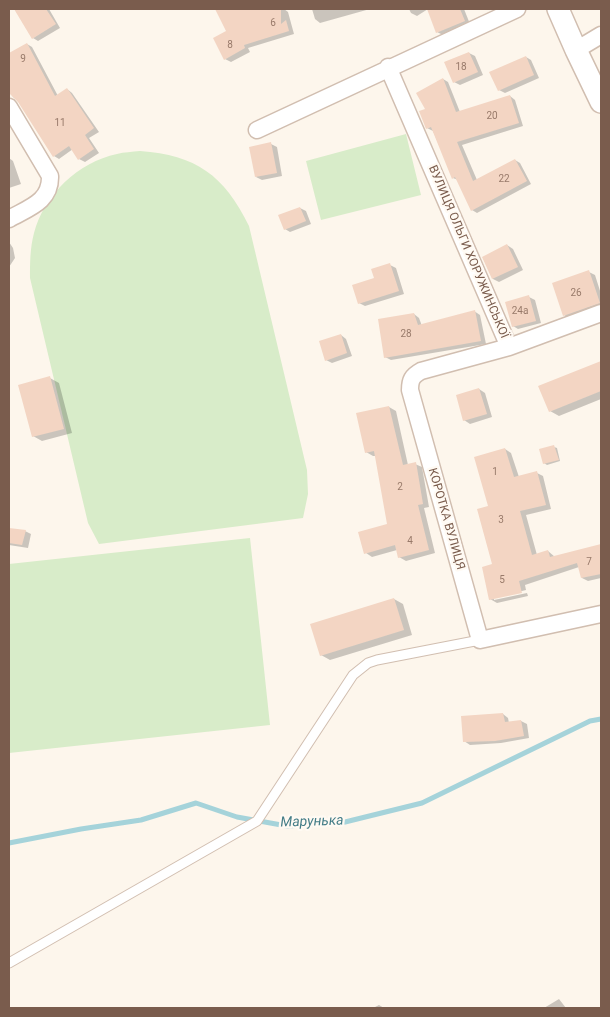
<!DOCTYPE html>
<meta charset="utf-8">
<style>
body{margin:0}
#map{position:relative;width:610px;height:1017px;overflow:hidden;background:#fdf6ec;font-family:Roboto,sans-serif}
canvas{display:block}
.frame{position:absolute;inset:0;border:10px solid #7a5c4d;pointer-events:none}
</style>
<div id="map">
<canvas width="610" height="1017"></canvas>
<div class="frame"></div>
</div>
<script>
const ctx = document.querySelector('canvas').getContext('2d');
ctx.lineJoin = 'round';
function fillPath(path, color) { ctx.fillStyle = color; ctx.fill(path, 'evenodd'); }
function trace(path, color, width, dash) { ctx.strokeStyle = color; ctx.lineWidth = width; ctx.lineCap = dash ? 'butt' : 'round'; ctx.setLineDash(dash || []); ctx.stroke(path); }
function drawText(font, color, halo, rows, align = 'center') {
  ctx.font = font + ' Roboto,sans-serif'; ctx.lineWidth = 4.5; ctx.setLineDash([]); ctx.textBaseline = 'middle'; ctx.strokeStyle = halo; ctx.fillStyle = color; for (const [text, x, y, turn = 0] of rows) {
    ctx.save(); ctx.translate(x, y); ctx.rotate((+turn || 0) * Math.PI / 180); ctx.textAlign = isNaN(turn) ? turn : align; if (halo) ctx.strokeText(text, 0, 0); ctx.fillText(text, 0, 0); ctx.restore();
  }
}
const green = new Path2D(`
 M 406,134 L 421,195 L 321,220 L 306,161 Z
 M 140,151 C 196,155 224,175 249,226 L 307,470 L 308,494 L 303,518 L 99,544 L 88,523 L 30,278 C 30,263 30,248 34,233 C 44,195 78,162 117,154 C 124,152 132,152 140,151 Z
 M 250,538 L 270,725 L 9,753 L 9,564 Z`);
const shadow = new Path2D(`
 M 15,9 L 49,9 L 60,28 L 38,41 L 33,38 Z
 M 216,9 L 284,9 L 288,12 L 294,34 L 248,48 L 250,52 L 231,62 L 225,59 L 227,32 Z
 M 312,9 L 370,9 L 320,23 L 315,19 Z
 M 409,9 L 464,9 L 470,24 L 443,35 L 437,32 L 428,9 L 417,16 L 411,13 Z
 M 27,44 L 32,47 L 58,96 L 67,89 L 72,93 L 99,132 L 89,138 L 99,153 L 85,162 L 79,159 L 73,149 L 59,159 L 54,156 L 19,101 L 13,97 L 9,89 L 9,55 Z
 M 469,53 L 475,56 L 483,75 L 460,85 L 454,82 Z
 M 526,57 L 531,60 L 539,78 L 505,93 L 499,90 Z
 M 443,79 L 448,82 L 460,112 L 510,96 L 515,100 L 523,126 L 462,145 L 477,180 L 515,160 L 520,163 L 531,184 L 477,213 L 472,210 L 458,180 L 453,178 L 433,131 L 427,128 L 426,110 Z
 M 271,144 L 277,147 L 282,176 L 262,180 L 256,177 Z
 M 9,158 L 13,161 L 21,184 L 9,188 Z
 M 300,208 L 306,211 L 311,224 L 290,232 L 285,229 Z
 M 9,242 L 13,248 L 15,258 L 9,267 Z
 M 507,245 L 513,249 L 523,270 L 499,282 L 493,279 L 483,258 Z
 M 390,265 L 396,268 L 404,294 L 365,306 L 359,303 L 376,279 Z
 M 589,272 L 595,275 L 601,294 L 601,308 L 569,318 L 564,315 Z
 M 529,297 L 535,300 L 541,323 L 518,329 L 513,326 Z
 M 474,311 L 480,315 L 486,344 L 391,360 L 385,357 L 414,314 L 419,318 L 422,326 Z
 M 341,335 L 346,339 L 352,356 L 332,363 L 326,360 Z
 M 601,362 L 601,399 L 559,416 L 550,411 L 540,386 Z
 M 50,378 L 59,383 L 72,433 L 42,441 L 33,436 Z
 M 479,389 L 485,393 L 492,417 L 470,424 L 464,420 Z
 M 389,407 L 396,411 L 408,465 L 415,464 L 422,467 L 429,507 L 424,508 L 435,553 L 406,561 L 399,557 L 397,550 L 372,557 L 366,553 L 388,525 L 376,456 L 373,456 L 366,452 Z
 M 554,447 L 557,448 L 560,461 L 547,465 L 544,463 Z
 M 505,449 L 511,453 L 519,477 L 537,473 L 543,476 L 551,509 L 526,515 L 537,555 L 548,551 L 555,557 L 601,545 L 601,578 L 588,581 L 582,578 L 579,567 L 525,585 L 526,590 L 494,598 L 494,600 L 527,593 L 528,596 L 497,603 L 490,599 L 494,565 L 490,507 Z
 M 9,529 L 25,531 L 31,534 L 28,548 L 9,545 Z
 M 394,599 L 403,604 L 412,635 L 330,660 L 321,655 Z
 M 503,714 L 508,718 L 509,723 L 521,721 L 527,724 L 529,738 L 501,743 L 470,745 L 464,741 Z
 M 559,999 L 566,1008 L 544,1008 Z
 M 379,1005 L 384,1008 L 373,1008 Z`);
const stream = new Path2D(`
 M 9,843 L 81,829 L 141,820 L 196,803 L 237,817 L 287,826 L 341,823 L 422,803 L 590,721 L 601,719`);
const building = new Path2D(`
 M 14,9 L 46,9 L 56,24 L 32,39 Z
 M 215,9 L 281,9 L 281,24 L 286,20 L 289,31 L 244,45 L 245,48 L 224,60 L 213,38 L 226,31 Z
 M 427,9 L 460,9 L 465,21 L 436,33 Z
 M 27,43 L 55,96 L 67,88 L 94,128 L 85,135 L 94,149 L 78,160 L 69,146 L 53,157 L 18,102 L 9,93 L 9,53 Z
 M 469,52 L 478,72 L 453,83 L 444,62 Z
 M 526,56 L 534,75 L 498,91 L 489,72 Z
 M 443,78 L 456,112 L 510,95 L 519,123 L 457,142 L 473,181 L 515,159 L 527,181 L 471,211 L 455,177 L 452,179 L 431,127 L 426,129 L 419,111 L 425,109 L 416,93 Z
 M 271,142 L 277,173 L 255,177 L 249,147 Z
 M 300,207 L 306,221 L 284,230 L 278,215 Z
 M 507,244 L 518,267 L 492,279 L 482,257 Z
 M 390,263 L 399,291 L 358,304 L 352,285 L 374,278 L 371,269 Z
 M 589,270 L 600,303 L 563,316 L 552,283 Z
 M 529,295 L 536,321 L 512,327 L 505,302 Z
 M 475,310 L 481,341 L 384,358 L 378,319 L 414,313 L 418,325 Z
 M 341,334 L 347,353 L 325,361 L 319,341 Z
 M 601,361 L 601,391 L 549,412 L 538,386 Z
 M 50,376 L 64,429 L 32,437 L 18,385 Z
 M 479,388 L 487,414 L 463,421 L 456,395 Z
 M 389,406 L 403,465 L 416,462 L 423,504 L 418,505 L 429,550 L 398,558 L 395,545 L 364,554 L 358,532 L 387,524 L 374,451 L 365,453 L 356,413 Z
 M 554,445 L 559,460 L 543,464 L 539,449 Z
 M 505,448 L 514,477 L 537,471 L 546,505 L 520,511 L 532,555 L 548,550 L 550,557 L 601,544 L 601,574 L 581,578 L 577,563 L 519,581 L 522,593 L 489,600 L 482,567 L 492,564 L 477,509 L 488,506 L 474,457 Z
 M 9,528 L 26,530 L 22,545 L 9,543 Z
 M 394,598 L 404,630 L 320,656 L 310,624 Z
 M 503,713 L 505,722 L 521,720 L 524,736 L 495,741 L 463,742 L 461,716 Z`);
const service = new Path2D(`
 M 9,963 L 257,821 L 353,675 L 368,663 L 377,660 L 480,640`);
const minor = new Path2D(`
 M 576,50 L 601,35
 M 388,67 L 509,347 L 601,313
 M 9,107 L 50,176 C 51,202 28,208 9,219
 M 257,130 L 517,9
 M 509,347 L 421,371 C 412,376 410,380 410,390 L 480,640 L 601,614`);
const tertiary = new Path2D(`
 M 558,9 L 576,50 L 601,102`);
const numberNames = [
 ["6",273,23],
 ["8",230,45],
 ["9",23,59],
 ["18",461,67],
 ["20",492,116],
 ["11",60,123],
 ["22",504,179],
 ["26",576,293],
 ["24а",520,311],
 ["28",406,334],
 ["1",495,472],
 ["2",400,487],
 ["3",501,520],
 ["4",410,541],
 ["7",589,562],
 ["5",502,580]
];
const streetNames = [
 ["ВУЛИЦЯ ОЛЬГИ ХОРУЖИНСЬКОЇ",468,252,67],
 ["КОРОТКА ВУЛИЦЯ",446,519,74]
];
const waterNames = [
 ["Марунька",312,822,-2]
];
fillPath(green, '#d8ecc9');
fillPath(shadow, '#0003');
trace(stream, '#a5d3da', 5);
fillPath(building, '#f3d5c3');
trace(service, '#d1beb0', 11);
trace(minor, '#d1beb0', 19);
trace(tertiary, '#d1beb0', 24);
trace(service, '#fff', 9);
trace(minor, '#fff', 16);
trace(tertiary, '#fff', 21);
drawText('10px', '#987a6a', null, numberNames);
drawText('12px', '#7a5c4d', '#fffaf3', streetNames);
drawText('italic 14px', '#437c86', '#fffaf3', waterNames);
</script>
